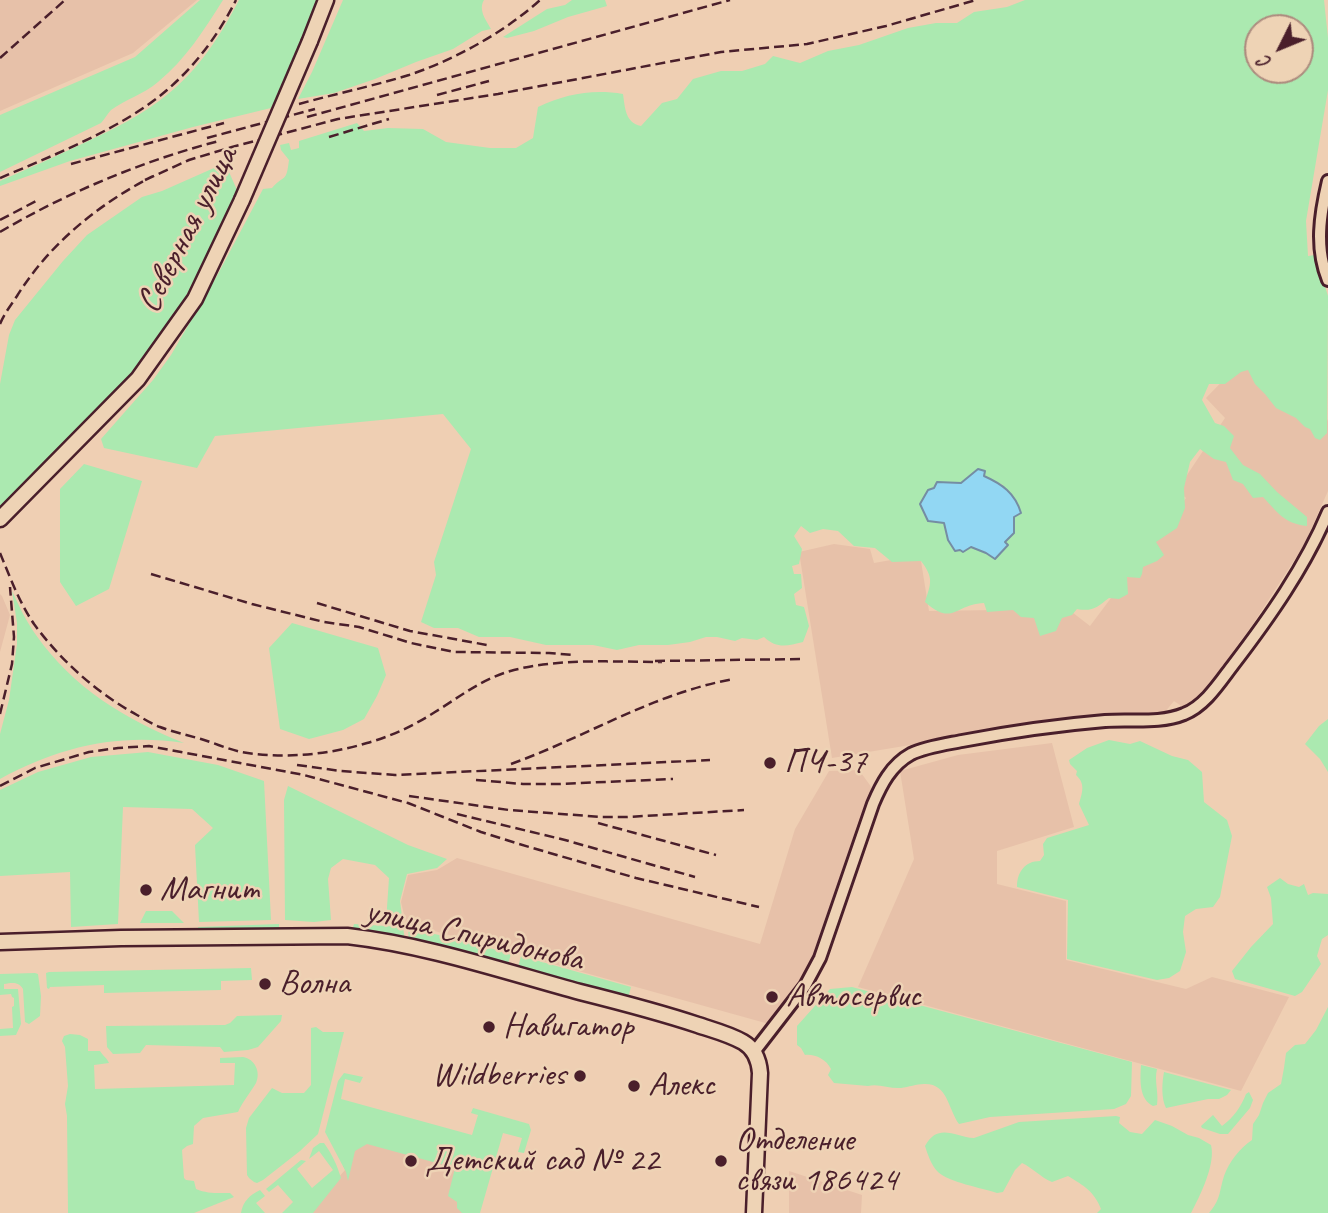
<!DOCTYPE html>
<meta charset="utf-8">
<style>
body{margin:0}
#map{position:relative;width:1328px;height:1213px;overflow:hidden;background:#efcfb3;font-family:Caveat,sans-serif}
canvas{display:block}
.north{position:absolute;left:1244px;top:14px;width:70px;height:70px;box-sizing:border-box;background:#eed3b5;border:2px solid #ac8b7e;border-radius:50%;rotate:227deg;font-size:19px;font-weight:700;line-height:28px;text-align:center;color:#4a1f2b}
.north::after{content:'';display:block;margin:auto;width:24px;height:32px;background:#4a1f2b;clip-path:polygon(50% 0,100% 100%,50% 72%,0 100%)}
</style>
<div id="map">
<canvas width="1328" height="1213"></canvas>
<div class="north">С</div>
</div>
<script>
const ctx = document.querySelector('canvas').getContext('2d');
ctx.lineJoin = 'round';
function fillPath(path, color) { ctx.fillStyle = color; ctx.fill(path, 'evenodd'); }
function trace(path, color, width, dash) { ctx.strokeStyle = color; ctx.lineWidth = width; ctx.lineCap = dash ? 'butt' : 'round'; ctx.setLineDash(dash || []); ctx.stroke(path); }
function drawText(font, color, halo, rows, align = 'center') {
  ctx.font = font + ' Caveat,sans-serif'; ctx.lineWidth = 5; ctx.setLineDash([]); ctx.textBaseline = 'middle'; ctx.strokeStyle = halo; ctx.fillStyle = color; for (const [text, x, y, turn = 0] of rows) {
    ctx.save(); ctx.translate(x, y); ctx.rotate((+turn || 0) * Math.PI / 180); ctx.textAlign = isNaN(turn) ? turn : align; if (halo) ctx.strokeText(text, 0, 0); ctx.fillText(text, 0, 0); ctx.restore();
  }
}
const built = new Path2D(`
 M 0,0 L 197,0 L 133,53 L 0,111 Z
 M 1241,362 L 1320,435 L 1328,419 L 1328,491 L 1304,545 L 1253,624 L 1200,697 L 1186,709 L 1174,701 L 1164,713 L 1108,714 L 1031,725 L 832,758 L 799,552 L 834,544 L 870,549 L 874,563 L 920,555 L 929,611 L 1068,609 L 1090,626 L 1186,498 L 1177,490 L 1225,418 L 1206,398 Z
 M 0,594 L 2,596 L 10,615 L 0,652 Z
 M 1052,743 L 1074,827 L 997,851 L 997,884 L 1066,901 L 1066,960 L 1186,989 L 1212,977 L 1289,997 L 1241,1091 L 858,987 L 914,859 L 900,771 L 958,755 Z
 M 859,770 L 872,788 L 806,975 L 790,1001 L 769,1024 L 406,923 L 401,902 L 408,875 L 437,870 L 457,858 L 760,944 L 795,829 L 829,771 Z
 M 331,1138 L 483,1151 L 468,1213 L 307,1213 L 345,1170 Z
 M 789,1171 L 862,1195 L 861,1213 L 789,1213 Z`);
const green = new Path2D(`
 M 200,0 L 223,0 C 204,30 186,59 158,82 C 144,94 126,99 111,110 C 107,114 105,119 101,123 L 0,172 L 0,115 L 135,57 Z
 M 239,0 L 323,0 L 286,80 L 271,108 L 193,127 L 70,161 L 0,186 L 0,181 C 28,169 56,156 84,143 C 113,129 143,115 168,94 C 199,69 221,35 239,0 Z
 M 343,0 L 484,0 C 478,10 486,20 491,29 L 482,31 L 453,49 L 416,62 L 375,79 L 334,93 L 298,99 L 312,72 Z
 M 572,0 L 605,0 L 607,6 L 568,17 L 534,31 L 507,38 L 503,37 L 547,9 L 565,5 Z
 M 1025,0 L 1324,0 L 1328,38 L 1328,90 L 1306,221 L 1308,256 L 1315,255 L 1328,296 L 1327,433 L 1320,440 L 1315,438 L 1310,429 L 1305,427 L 1296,418 L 1276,408 L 1265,394 L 1255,384 L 1248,370 L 1241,372 L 1225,384 L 1209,384 L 1202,400 L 1215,423 L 1224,426 L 1234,436 L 1230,448 L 1243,465 L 1260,474 L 1277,492 L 1307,517 L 1307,526 C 1285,524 1277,512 1263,497 L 1253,498 L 1243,484 L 1233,480 L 1226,462 L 1214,459 L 1200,449 L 1190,462 L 1184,488 L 1185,508 L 1177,528 L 1156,542 L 1164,555 L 1157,561 L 1143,567 L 1142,574 L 1140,578 L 1127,577 L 1128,594 L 1119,599 L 1109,598 C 1097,607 1093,612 1077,609 L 1072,615 L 1062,618 L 1056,631 L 1040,636 L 1034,618 L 1021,617 L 1013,610 L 987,612 L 984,603 C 955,604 953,627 925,602 C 931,583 934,578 921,561 L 892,562 L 875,548 L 854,546 L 838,531 L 823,529 L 810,533 L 801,526 L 794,536 L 802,549 L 799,564 L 792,566 L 794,574 L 801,574 L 802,588 L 794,594 L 796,605 L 804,607 L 809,626 L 803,642 C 787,646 777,649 764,637 L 757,640 L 742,638 L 735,641 L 717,637 L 706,637 L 690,642 L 668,645 L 639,645 L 617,650 L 593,645 L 546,645 L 510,637 L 479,637 L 458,628 L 434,628 L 421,622 L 436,575 L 434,562 L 471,449 L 443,414 L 215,436 L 197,468 L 104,448 L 101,439 L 153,380 L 171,355 L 218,274 L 263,189 L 272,188 C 285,173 286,184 289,160 L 281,150 L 280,145 L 289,143 L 291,150 L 299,148 L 299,141 L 357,123 L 364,131 L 388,128 L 423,129 L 446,142 L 490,148 L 516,148 L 533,138 L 538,107 C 566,94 592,89 623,94 C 625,107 625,123 641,126 L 662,103 L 677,99 L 693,79 L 721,71 L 742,71 L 765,64 L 773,56 L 800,63 L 828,51 L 859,45 L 908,28 L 936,23 L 957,23 L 974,12 L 1007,7 ZM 1258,28 L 1300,28 L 1300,70 L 1258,70 ZM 973,475 L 984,476 L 1003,485 L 1005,542 L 1007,545 L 986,553 L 971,547 L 960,550 L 948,540 L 944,523 L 928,490 L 934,488 L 938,482 L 961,483 Z
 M 221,166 L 229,172 L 237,190 L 213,243 L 184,300 L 156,345 L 130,380 L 0,515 L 0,384 L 9,335 L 15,320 L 63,261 L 87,235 L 142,197 L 162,191 L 214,168 Z
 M 84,464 L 142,481 L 109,589 L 76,606 L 60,582 L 60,489 Z
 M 12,591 C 19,606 26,621 36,635 C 73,688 125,719 184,743 C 117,733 59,747 0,779 L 0,734 L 9,700 L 17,644 L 17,623 Z
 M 292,623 L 378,648 L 386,675 L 377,696 L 364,719 L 343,730 L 309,739 L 280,729 L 269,648 Z
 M 1328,719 L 1328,772 L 1320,759 L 1305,744 L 1319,726 Z
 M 1109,740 L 1130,744 L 1140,741 L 1172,756 L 1188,760 L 1202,772 L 1204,802 L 1227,820 L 1232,836 L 1220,897 L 1213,907 L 1196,909 L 1185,916 L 1183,932 L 1186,952 L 1180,971 L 1169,978 L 1157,980 L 1067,959 L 1068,900 L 1017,887 C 1017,872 1025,861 1040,861 L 1044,855 L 1043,844 L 1047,838 L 1089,825 L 1079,804 C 1082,793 1086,784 1076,775 L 1077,771 L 1070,764 L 1069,760 L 1087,748 Z
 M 148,752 L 218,765 L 264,781 L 271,920 L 199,922 L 195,845 L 213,828 L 192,809 L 123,807 L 118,924 L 71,927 L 70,872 L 0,876 L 0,790 L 38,772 L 91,757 Z
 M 288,786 L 408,845 L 447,859 L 437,868 L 407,874 L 400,901 L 403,924 L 386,922 L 389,878 L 375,865 L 343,859 L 331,868 L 328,879 L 331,920 L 314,922 L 285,920 L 284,800 Z
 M 1280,878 L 1288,884 L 1299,887 L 1304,884 L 1308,895 L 1313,893 L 1328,894 L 1328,935 L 1322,939 L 1317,956 L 1321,964 L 1302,992 L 1295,996 L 1235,979 L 1232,971 L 1251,947 L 1273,924 L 1271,898 L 1267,887 Z
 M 146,911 L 172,911 L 184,923 L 140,923 Z
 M 279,924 L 279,938 L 199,940 L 198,927 Z
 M 354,924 L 403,927 L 405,941 L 352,931 Z
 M 408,928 L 461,940 L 511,954 L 507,967 L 409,942 Z
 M 521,956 L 631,987 L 627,1002 L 517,971 Z
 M 251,968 L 252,980 L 221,981 L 221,990 L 104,993 L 104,985 L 50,987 L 49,989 L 47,988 L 46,973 L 49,972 Z
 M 35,973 L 38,974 L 41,996 L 40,1016 L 29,1024 L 25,1022 L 23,989 C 18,981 12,983 4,984 L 4,989 L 18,989 L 21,1024 L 16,1035 L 0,1036 L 0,1029 L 13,1028 L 12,1007 L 14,1006 L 14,998 L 12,997 L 11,994 L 0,995 L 0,974 Z
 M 852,987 L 1132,1062 L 1131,1096 L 1126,1104 L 1114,1109 L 990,1117 L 959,1124 C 948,1109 948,1083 924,1084 C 916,1084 909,1087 901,1088 C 890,1089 878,1083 868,1086 L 834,1083 L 828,1075 L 831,1069 C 826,1059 815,1054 805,1055 L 801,1048 L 797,1045 L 797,1026 L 830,989 Z
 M 1328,1007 L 1328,1213 L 1209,1213 C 1221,1199 1219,1192 1224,1176 C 1229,1162 1240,1148 1252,1140 L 1253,1124 L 1259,1115 L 1263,1103 L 1268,1093 L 1281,1084 L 1284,1068 L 1286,1053 L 1295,1045 L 1305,1044 L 1316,1030 Z
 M 282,1015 L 281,1021 L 258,1047 L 248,1050 L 224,1052 L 220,1047 L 146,1045 L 140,1053 L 113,1054 L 107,1047 L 106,1026 L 225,1025 L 230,1023 L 237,1016 Z
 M 316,1027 L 323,1032 L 344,1032 L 318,1134 L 300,1151 L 263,1180 L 257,1183 L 254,1182 L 249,1178 L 247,1175 L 246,1128 L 249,1118 L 272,1088 L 282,1093 L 304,1093 L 311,1085 L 311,1028 Z
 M 70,1034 L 80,1035 L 88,1039 L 88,1051 L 100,1051 C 103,1056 107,1058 109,1063 L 94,1065 L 95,1089 L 234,1085 L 235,1063 L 220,1063 L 220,1058 C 227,1058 235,1057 243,1057 C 255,1059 261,1072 256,1083 C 250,1093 243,1101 238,1112 L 203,1118 L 194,1126 L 193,1144 L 187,1146 L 182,1150 L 184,1178 L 186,1180 L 194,1181 L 196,1189 C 208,1194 218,1193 230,1193 L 234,1197 L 194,1213 L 68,1213 L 67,1116 L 65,1104 L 68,1086 L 65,1047 L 62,1041 L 64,1036 Z
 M 1141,1065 L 1157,1069 C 1154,1081 1159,1093 1157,1105 L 1153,1106 C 1139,1099 1140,1080 1141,1065 Z
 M 1164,1072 L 1231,1090 L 1227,1095 L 1219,1099 L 1208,1099 L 1166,1108 C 1161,1098 1162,1083 1164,1072 Z
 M 344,1073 L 363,1077 L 360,1083 L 345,1079 L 341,1099 L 472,1135 L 478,1115 L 471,1113 L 473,1108 L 529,1124 L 531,1130 L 524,1153 L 518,1152 L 522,1138 L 503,1133 L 480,1213 L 462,1213 L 457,1208 L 457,1202 L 448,1196 L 455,1168 L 367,1144 L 355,1151 L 348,1181 L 346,1172 L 325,1132 L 338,1081 Z
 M 1249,1092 L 1253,1100 L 1250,1108 L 1228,1134 L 1220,1134 L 1202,1128 L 1201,1126 L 1213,1115 L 1222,1126 C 1233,1118 1241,1107 1246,1094 Z
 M 1116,1116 L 1120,1117 L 1119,1123 L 1130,1132 L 1142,1134 L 1155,1120 L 1172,1126 L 1188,1135 L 1199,1138 L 1211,1145 C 1216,1164 1200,1196 1191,1213 L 1097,1213 L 1101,1209 C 1094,1191 1084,1186 1068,1176 L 1052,1182 C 1040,1177 1033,1168 1022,1163 L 1015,1170 L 1003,1192 L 997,1193 C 982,1188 948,1182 938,1172 C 931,1165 928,1155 925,1146 C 938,1122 955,1137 974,1138 L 1019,1122 Z
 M 320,1143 L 324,1143 C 332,1154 337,1165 341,1178 L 313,1213 L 282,1213 L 293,1202 L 278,1185 L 269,1192 L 266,1189 L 301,1160 L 306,1161 L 297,1169 L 312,1188 L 333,1170 L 319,1151 L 309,1159 L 313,1148 Z
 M 260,1190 L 265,1196 L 256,1203 L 265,1213 L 241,1213 C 243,1201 250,1195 260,1190 Z`);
const water = new Path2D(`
 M 978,469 L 985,471 L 984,476 C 1002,484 1015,493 1021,513 L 1014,517 L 1014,533 L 1005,542 L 1008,545 L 995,559 L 986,553 L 971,547 L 963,552 L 960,550 L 955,551 L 948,540 L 944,523 L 928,521 L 920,504 L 928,490 L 934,488 L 937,482 L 961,483 Z`);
const minor = new Path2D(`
 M 1328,181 C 1320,215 1315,248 1328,280
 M 754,1052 L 805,986 L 820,958 L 873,804 C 881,785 891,765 911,754 C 925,747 947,744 962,741 C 1009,732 1057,725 1105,721 C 1131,719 1160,724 1184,714 C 1205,706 1220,682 1233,665 C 1269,618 1305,567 1328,512`);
const tertiary = new Path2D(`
 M 310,41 L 326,0
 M 0,519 L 138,379 L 195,299 L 242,200
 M 0,942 L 121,938 L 347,936 C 426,945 503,971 580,992 C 620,1002 659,1012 698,1025 C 713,1030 729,1034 743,1042 C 755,1049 759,1060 760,1073 L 754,1213`);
const rail = new Path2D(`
 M 0,58 L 65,0
 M 437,95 L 489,81
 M 299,104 C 335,94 373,86 409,75 C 454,60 505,32 540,0
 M 307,117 L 730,0
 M 329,137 L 389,119
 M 207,138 L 315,109
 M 71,164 L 224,123
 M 0,178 C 54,155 123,128 167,90 C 196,65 219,34 236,0
 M 145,180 L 189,160 L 232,147 L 338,119 L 498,94 L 721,52 L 807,44 L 886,26 L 976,0
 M 0,220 L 36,201
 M 0,232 C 66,193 145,160 219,141
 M 0,324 C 4,314 11,305 17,296 C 50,243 99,204 153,176
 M 0,553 C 10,577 19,602 34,624 C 61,661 97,693 137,715 C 144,719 152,724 160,727 C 173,732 187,735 201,739 C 214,743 228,749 241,752 C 282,759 328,755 367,743 C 392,736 413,726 435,712 C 461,696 483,678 514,670 C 561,658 613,662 662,662
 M 151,574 L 252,604 L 324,622 L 359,627 L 411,643 L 454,652 L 549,653 L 574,655
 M 317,603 L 410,631 L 487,645
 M 655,661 L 804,659
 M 0,714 L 12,664 L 14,637 L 10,587
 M 511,764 C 586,737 654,693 734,679
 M 297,765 L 341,771 L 395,775 L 710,760
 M 476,780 L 523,784 L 558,784 L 673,779
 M 0,786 L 35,768 L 89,752 L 118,748 L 149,746 L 304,775 L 408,803 L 481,832 L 519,844 L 636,878 L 759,907
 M 409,796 L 509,810 L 601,817 L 627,817 L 744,810
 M 457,814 L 565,840 L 695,877
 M 598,823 L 716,855`);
const tertiaryBridge = new Path2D(`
 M 242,200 L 310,41`);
const markers = [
 [770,763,7,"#4a1f2b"],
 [146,890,7,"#4a1f2b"],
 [265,984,7,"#4a1f2b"],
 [772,997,7,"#4a1f2b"],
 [489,1027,7,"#4a1f2b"],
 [580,1076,7,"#4a1f2b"],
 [634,1086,7,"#4a1f2b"],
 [411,1161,7,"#4a1f2b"],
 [721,1161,7,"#4a1f2b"]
];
const streetNames = [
 ["Северная улица",188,230,-63],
 ["улица Спиридонова",474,936,13]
];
const poiNames = [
 ["ПЧ-37",784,763],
 ["Магнит",160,890],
 ["Волна",279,984],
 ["Автосервис",786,997],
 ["Навигатор",503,1027],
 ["Wildberries",566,1076,"right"],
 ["Алекс",648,1086],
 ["Отделение",735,1141],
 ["связи 186424",735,1181],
 ["Детский сад № 22",425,1161]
];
fillPath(built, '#e7c1a9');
fillPath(green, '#abe9b0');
fillPath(water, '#92d7f3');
trace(water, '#758da3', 2);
trace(minor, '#4a1f2b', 16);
trace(tertiary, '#4a1f2b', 19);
trace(minor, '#eed3b5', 10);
trace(tertiary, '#eed3b5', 14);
trace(rail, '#4a1f2b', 2.5, [10, 5]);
trace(tertiaryBridge, '#4a1f2b', 19, []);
trace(tertiaryBridge, '#eed3b5', 14);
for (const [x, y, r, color] of markers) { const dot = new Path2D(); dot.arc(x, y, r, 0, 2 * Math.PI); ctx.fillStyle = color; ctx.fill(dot); trace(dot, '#eed3b5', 2.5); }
drawText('35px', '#4a1f2b', '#eed3b5', streetNames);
drawText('35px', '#4a1f2b', '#eed3b5', poiNames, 'left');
</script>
